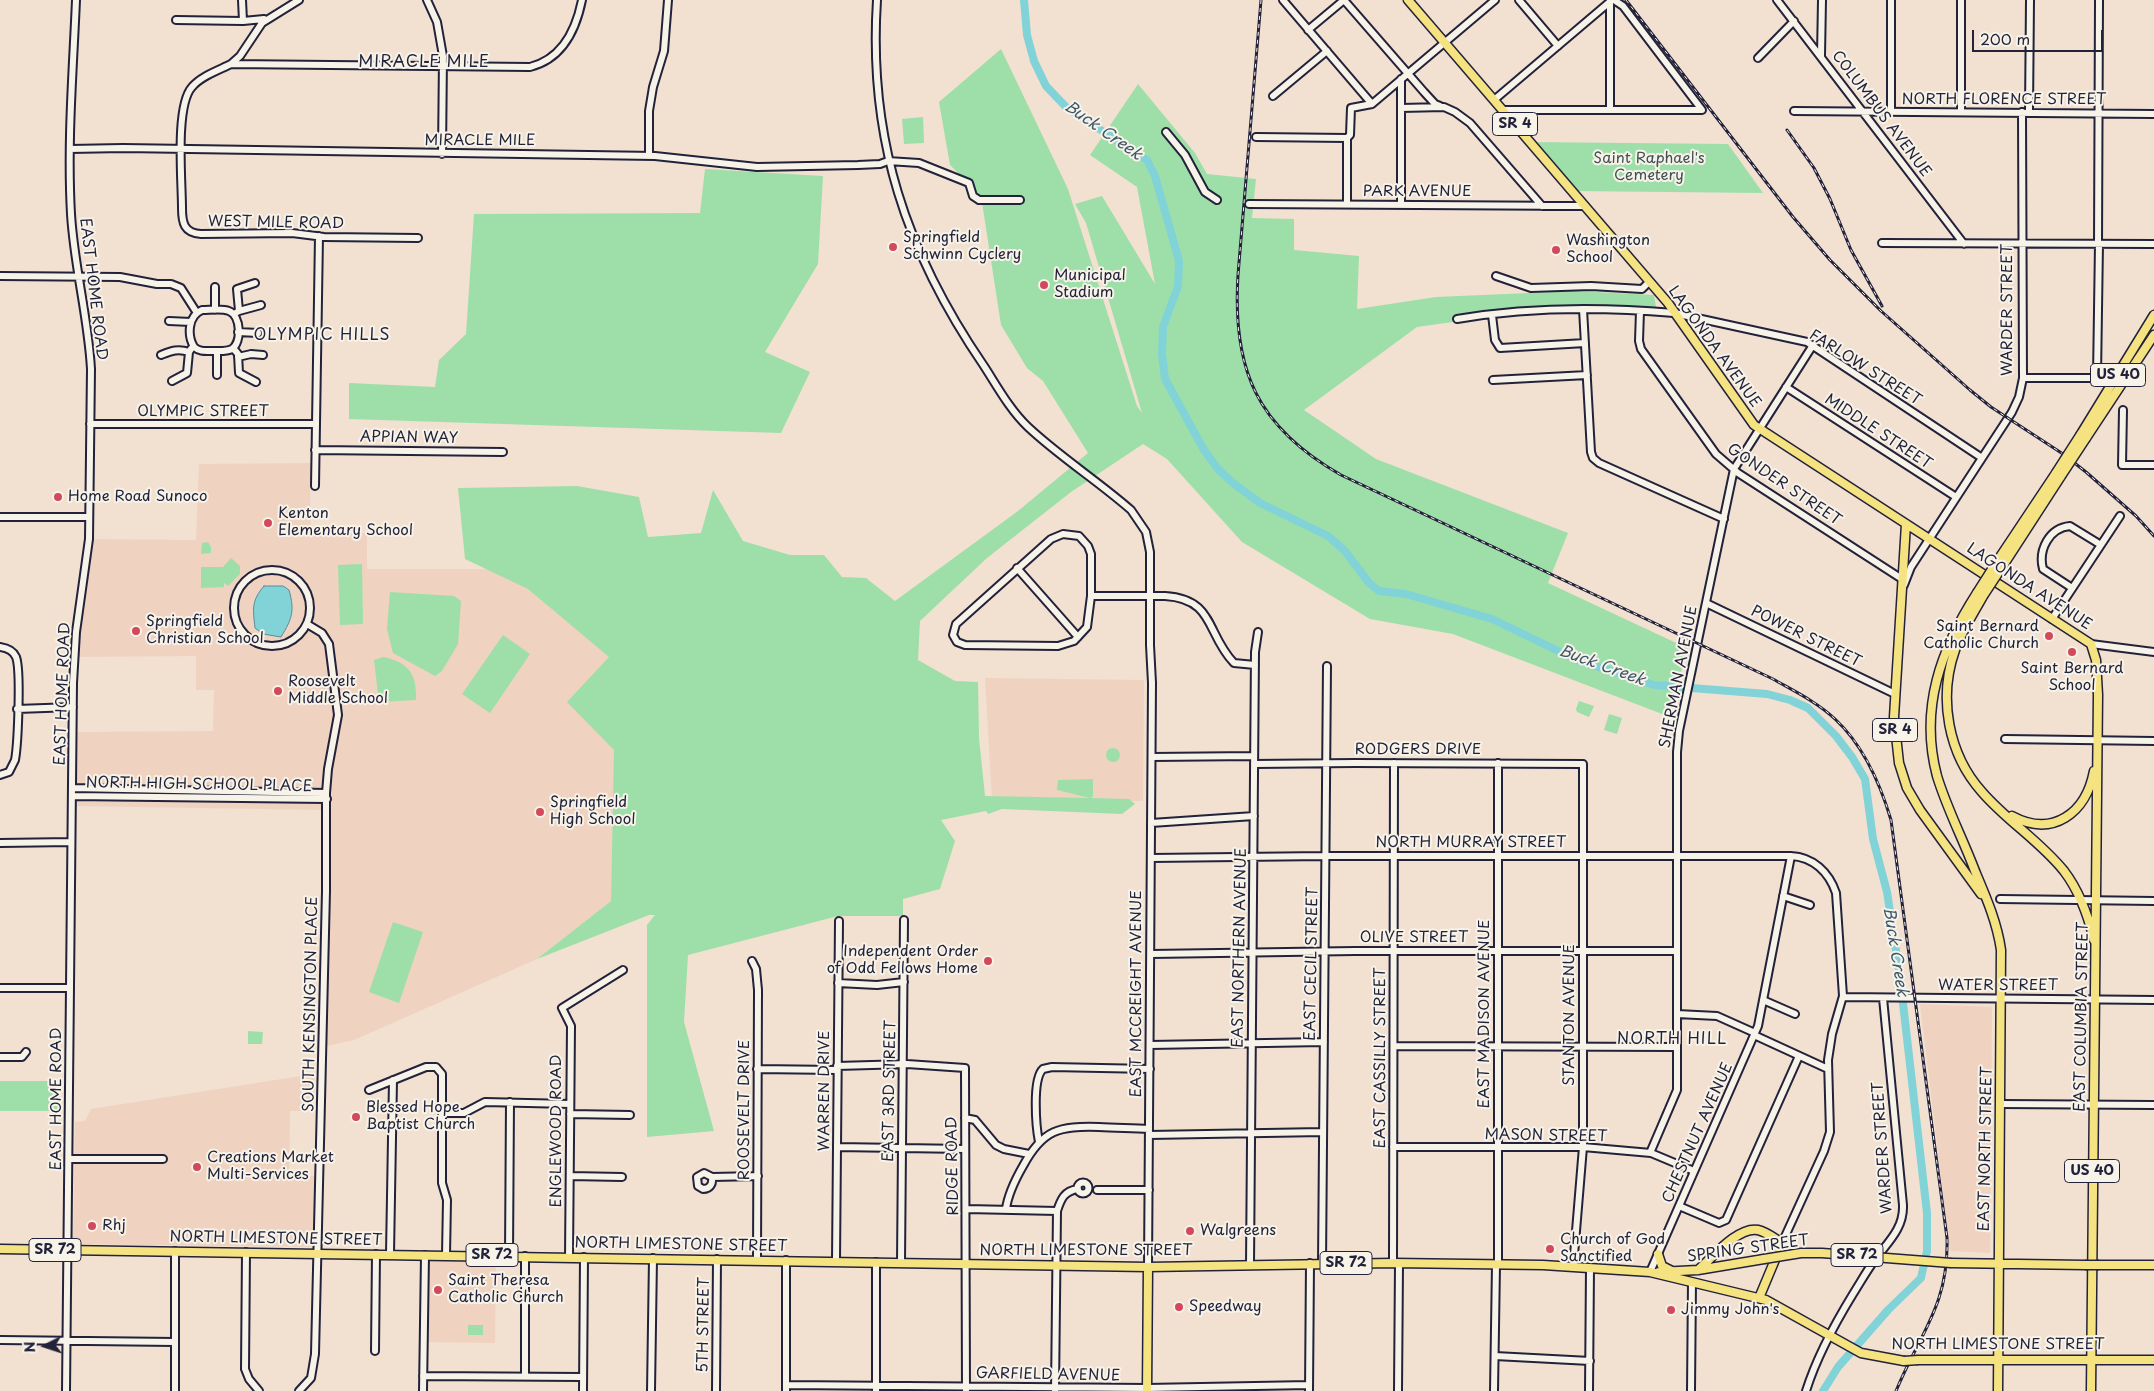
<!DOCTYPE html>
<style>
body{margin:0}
#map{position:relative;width:2154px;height:1391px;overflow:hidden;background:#f2e0d1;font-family:"Playpen Sans",sans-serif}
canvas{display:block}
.north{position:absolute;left:20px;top:1321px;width:50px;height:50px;-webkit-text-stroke:4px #f7f3e8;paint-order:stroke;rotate:266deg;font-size:14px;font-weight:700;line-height:20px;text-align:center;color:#22223b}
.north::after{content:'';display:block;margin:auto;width:18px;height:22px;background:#22223b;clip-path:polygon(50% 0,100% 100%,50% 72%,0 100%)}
.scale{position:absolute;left:1972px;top:30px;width:131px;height:22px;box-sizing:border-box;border:2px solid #22223b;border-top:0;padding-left:6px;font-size:15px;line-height:18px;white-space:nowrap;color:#22223b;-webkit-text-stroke:4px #f7f3e8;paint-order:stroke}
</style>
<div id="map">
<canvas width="2154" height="1391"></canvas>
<div class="north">N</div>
<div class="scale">200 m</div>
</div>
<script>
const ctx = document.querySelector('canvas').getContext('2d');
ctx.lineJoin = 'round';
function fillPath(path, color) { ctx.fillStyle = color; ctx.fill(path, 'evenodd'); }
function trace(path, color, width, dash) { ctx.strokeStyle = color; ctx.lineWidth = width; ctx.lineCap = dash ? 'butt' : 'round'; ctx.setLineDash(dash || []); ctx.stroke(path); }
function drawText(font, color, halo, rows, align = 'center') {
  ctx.font = font + ' "Playpen Sans",sans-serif'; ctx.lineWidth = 4; ctx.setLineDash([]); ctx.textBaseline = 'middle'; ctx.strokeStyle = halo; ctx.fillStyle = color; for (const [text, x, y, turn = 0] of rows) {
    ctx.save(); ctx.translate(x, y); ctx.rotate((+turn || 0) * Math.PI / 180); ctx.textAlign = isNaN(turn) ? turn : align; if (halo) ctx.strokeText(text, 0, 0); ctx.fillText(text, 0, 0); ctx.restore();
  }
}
const built = new Path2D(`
 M 315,463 L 315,486 L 310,486 L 311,534 L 367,533 L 367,569 L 619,569 L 611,901 L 537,959 L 354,1040 L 323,1047 L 326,810 L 72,806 L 72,732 L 213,731 L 214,690 L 196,690 L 196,656 L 74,657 L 89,539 L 196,540 L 199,464 Z
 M 985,678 L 1144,680 L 1143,801 L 992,799 Z
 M 1920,1004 L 1992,1007 L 1990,1253 L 1950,1251 Z
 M 314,1074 L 313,1111 L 290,1111 L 289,1175 L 315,1176 L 314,1247 L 73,1244 L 75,1122 L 85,1121 L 91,1109 Z
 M 425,1255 L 496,1255 L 495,1343 L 424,1342 Z`);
const green = new Path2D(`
 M 1001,49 L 1068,189 L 1137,406 L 1142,413 L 1086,223 L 1075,204 L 1102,196 L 1155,284 L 1137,187 L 1090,155 L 1138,84 L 1195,153 L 1207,174 L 1256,179 L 1252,218 L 1294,219 L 1294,250 L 1359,256 L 1357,309 L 1436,297 L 1576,291 L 1654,295 L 1656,307 L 1582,304 L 1417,327 L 1304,410 L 1376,459 L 1568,533 L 1548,583 L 1687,648 L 1670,717 L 1453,634 L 1370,619 L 1242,542 L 1167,459 L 1143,444 L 1071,492 L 987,558 L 920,621 L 918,660 L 955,681 L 978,682 L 979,738 L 985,796 L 1090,798 L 1057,790 L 1058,780 L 1093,779 L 1093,796 L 1091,798 L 1129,799 L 1135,804 L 1122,814 L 1002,809 L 988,814 L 986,811 L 941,820 L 955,841 L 940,889 L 903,899 L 903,916 L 838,916 L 688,955 L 684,1022 L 714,1131 L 647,1137 L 647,925 L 655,915 L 649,915 L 537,959 L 611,901 L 614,750 L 567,702 L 609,657 L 528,589 L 465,559 L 458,488 L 577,486 L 639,497 L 648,537 L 701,533 L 713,490 L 743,541 L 790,555 L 824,555 L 842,577 L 866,578 L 895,601 L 1018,511 L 1088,453 L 1043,381 L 1027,368 L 1001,325 L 981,196 L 950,165 L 939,102 Z
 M 923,117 L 924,143 L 904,144 L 902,119 Z
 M 1530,142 L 1728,144 L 1763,193 L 1572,191 Z
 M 705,169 L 823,176 L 818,264 L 765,352 L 810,372 L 781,433 L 349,419 L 349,383 L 435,387 L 439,360 L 466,334 L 474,214 L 700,213 Z
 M 208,542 L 211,547 L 211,553 L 201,554 L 202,543 Z
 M 231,558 L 240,566 L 240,574 L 228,586 L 224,583 L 224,587 L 201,588 L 201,567 L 223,567 Z
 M 362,564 L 363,624 L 340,625 L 338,565 Z
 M 390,592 L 454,596 L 461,601 L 458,644 L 442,671 L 435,676 L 393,653 L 387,629 Z
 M 503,635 L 530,654 L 490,713 L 462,694 Z
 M 383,657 C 409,662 417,675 416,700 L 379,702 L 374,660 Z
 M 1579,701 L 1594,706 L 1589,717 L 1577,712 L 1576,709 Z
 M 1609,714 L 1622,718 L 1617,734 L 1604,730 Z
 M1106 755a7 7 0 1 1 14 0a7 7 0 1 1-14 0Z
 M 393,922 L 423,932 L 399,1003 L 369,992 Z
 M 248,1031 L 263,1032 L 262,1044 L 248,1044 Z
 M 0,1081 L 60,1081 L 60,1111 L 0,1111 Z
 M 468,1325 L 483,1325 L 483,1335 L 468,1335 Z`);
const water = new Path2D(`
 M 264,586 L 283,586 L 289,590 C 295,611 292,619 281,637 L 263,634 L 255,628 C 253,609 251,601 264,586 Z`);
const river = new Path2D(`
 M 1024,0 L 1027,35 L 1034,61 L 1046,86 L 1067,108 L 1147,160 L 1155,176 L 1179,261 L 1178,286 L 1163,327 L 1162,354 L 1165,379 L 1204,450 L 1218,469 L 1233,483 L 1260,503 L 1328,536 L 1345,551 L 1369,583 L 1379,591 L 1406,594 L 1492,619 L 1577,660 L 1654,685 L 1767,694 L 1790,700 L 1808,708 L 1836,736 L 1852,757 L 1865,779 L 1873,839 L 1887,892 L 1900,977 L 1927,1213 L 1927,1251 L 1921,1278 L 1888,1310 L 1838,1367 L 1823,1391`);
const minor = new Path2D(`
 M 242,0 L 243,21
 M 427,0 L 437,22 L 443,56 L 442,154
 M 877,0 C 868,139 906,252 984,366 C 997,386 1010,410 1028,427 C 1060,457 1098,481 1131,510 L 1146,532 L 1150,552 L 1150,645 L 1152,683 L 1148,1267
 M 1283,0 L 1372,104
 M 1344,0 L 1424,92 L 1435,104 L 1440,106
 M 1519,0 L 1558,46
 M 1777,0 L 1964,244
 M 176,20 L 243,21 L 264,19
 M 1308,30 L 1344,0
 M 1821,56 L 1822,0
 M 1758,58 L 1794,21
 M 231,64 L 240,56 L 262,23 L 299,0
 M 1273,96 L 1327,51
 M 1494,100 L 1612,0
 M 1401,108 L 1444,107 L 1455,112 L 1470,123 L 1542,206
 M 1503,110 L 1702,110 L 1623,6 L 1614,0
 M 1610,110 L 1610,1
 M 1794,111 L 2154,114
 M 1891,112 L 1891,0
 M 1961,112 L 1961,0
 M 2029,112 L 2030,0
 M 1166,132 L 1185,155 L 1205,192 L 1217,200
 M 1256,137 L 1347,138
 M 70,149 L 123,148 L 655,156 L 757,167 L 858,165 L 880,164 L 888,161 L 919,163 L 969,183 L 973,196 L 979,200 L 1020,200
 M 649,156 L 649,111 L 653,87 L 664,51 L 668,0
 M 1249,204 L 1585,206
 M 1347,204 L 1347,138 L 1350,135 L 1351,108 L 1372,104 L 1495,0
 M 1401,205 L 1401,79
 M 418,238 L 324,237 L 292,233 L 201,234 C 184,233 182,223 182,208 C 182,180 175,106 192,87 C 201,76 219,70 231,64 L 530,67 C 562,59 576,30 582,0
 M 1882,243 L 2154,244
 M 2098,244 L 2099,0
 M 0,276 L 120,277 L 157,284 L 171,284 L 181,288 L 197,313
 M 1496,276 L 1531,288 L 1591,286 L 1642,289 L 1649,282
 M 1583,309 L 1591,452 L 1593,458 L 1599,463 L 1724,519
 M 202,310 C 210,310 222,308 229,311 C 241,316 242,342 232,349 C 226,352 218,351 212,351 C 205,351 200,352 194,347 C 187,335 188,316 202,310 Z
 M 215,310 L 215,287
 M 239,311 L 261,305
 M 1640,311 L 1639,341 L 1641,349 L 1716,454 L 1738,473 L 1902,579
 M 234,314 L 239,311 L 237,289 L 255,283
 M 1492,315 L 1495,340 L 1500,348 L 1585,343
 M 1457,319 C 1527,307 1604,307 1674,313 L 1807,342 L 1982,458
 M 169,321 L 191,322
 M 238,332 L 258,333
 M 233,348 L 238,354 L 239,373 L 256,382
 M 217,351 L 217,375
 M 161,355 C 171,351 178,348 189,352 L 191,349
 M 238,357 L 251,354 L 263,355
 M 2023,378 L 2093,378 L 2097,376 L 2099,244
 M 1493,380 L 1587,375
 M 172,381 L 187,373 L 189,352
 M 1786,387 L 1956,497
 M 2123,410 L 2122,465 L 2154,465
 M 90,424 L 315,424
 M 315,450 L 503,452
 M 315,486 L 319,236
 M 0,517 L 89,517
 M 1063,534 L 1079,536 L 1088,546 L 1091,554 L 1091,596 L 1087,627 L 1074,641 L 1058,646 L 965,645 L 957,642 L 953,635 L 956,624 L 1051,539 Z
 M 1017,568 L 1078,637
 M234 608a38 38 0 1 1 76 0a38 38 0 1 1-76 0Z
 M 1904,585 L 1911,567 L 2012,412 L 2019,397 L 2023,378 L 2022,112
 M 2072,588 L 2043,569 C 2038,550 2049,528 2070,526 L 2101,545
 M 1091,596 L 1165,596 C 1215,599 1206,634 1234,663 L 1255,665
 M 1706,603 L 1895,694
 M 2052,619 L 2120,516
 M 2091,644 L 2154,652
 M 0,647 C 7,648 13,650 16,657 C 21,670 18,743 15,760 L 9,772 L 0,775
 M 17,709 L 73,707
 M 2005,739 L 2154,741
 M 1152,757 L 1254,756
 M 1254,764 L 1355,763 L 1583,764 L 1583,1147 L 1573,1267
 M 72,788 L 326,793
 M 72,796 L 327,799
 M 1151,823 L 1254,816
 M 0,843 L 71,842
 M 1151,858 L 1325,856 L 1791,856 C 1813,857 1829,872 1836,893 L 1843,996 L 1832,1034 L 1828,1060 L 1830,1132 L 1824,1151 L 1782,1243
 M 1783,896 L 1810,905
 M 2000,899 L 2154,901
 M 1151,954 L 1355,951 L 1677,951
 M 752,961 L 756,969 L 758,990 L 757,1260
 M 838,983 L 877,985 L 904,982
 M 0,988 L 70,988
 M 1843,997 L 2154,1000
 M 1763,1000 L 1795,1014
 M 1677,1014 L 1717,1016 L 1755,1033
 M 1754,1035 L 1828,1069
 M 1150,1045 L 1324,1042
 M 1394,1046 L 1677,1047
 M 0,1057 L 22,1057 L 26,1052
 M 837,1066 L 907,1064 L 965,1068 L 966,1390
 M 757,1069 L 837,1070
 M 369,1090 L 426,1067 L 436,1067 L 442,1074 L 442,1183 L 447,1200 L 446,1255
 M 2001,1104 L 2154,1105
 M 442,1113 L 464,1113 L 485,1102 L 570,1104
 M 570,1114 L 630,1115
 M 965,1118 L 975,1120 L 996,1145 L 1004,1149 L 1029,1154
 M 1149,1135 L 1323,1132
 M 1039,1142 C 1036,1127 1032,1079 1043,1069 L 1052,1067 L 1150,1069
 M 837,1147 L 965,1149
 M 1393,1147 L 1583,1147 L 1651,1153 L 1694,1171
 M 1650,1153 L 1677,1090 L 1677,752 L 1679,731 L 1734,469 L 1813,345
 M 69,1159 L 163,1159
 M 570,1176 L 622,1177
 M 712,1177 C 713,1184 710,1189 703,1189 L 698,1186 L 697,1177 L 704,1173 L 712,1177 L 758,1176
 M1077.5 1188a5.5 5.5 0 1 1 11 0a5.5 5.5 0 1 1-11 0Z
 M 1097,1190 L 1149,1190
 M 1679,1206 L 1719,1223 L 1726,1220 L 1799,1056
 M 967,1209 L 1057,1211
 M 1006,1209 C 1008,1194 1015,1180 1023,1166 C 1043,1129 1059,1126 1099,1127 C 1116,1128 1132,1128 1149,1129
 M 246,1252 L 245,1369 L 249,1379 L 259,1391
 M 390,1254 L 393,1080
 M 509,1256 L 510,1102
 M 569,1257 L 571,1026 L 562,1008 L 623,970
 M 836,1261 L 839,921
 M 901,1262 L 904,920
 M 1322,1263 L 1327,666
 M 1393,1263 L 1394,763
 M 1250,1265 L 1255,652 L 1258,632
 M 1498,1265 L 1498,763
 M 1650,1272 L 1758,1026 L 1791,856
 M 0,1340 L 175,1342
 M 375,1351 L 376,1254
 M 1495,1356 L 1590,1361
 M 423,1376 L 583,1377
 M 525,1376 L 525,1256
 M 786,1385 L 1147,1388 L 1309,1385
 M 66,1391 L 73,683 L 76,632 L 89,539 L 91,369 C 88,316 74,266 71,214 C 67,142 73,71 76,0
 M 175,1391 L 175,1251
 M 299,1391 L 311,1378 L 315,1354 L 326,891 L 326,793 L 328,769 L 338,715 L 329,644 L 322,633 L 307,624
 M 423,1391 L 425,1255
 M 583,1391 L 584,1257
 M 651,1391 L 653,1258
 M 716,1391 L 717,1259
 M 786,1391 L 786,1260
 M 876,1391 L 876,1262
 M 1055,1391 L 1057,1211 C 1061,1199 1064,1191 1078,1189
 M 1309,1391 L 1310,1263
 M 1398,1391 L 1399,1264
 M 1494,1391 L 1496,1265
 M 1589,1391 L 1590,1268
 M 1691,1391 L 1692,1282
 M 1806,1391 C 1817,1356 1834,1325 1853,1294 C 1860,1283 1866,1272 1874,1261 C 1887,1243 1904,1229 1903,1205 L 1883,998`);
const major = new Path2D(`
 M 1408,0 L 1668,303 L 1754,425 L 2091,644 L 2096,660 L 2098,695 L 2091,1391
 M 2081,434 L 2154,315
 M 2086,438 L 2154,335
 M 1906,524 L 1894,717 L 1899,763 L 1907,788 L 1920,810 L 1981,894
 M 1998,560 L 2056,473
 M 2004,564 L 2061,476
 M 1977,593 C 1941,649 1919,708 1937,776 C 1947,809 1963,839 1975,871 C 1986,897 1997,922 2001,950 L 1998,1391
 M 1983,596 C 1973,614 1962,631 1955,650 C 1938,698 1948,754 1982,792 C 2007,821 2040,841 2064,871 C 2080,892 2088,915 2094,940
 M 2012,816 C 2053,838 2086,813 2094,771
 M 0,1249 L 1148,1267 L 1393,1263 L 1543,1265 L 1650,1272 L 1766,1300 L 1861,1353 L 1904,1361
 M 1658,1254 L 1662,1266 L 1672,1271
 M 1951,1263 L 2085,1265
 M 2099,1265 L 2154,1265
 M 1698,1270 C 1712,1258 1738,1226 1758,1230 C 1767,1232 1775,1239 1782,1243 L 1759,1298
 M 1659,1272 L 1698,1270 L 1764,1259
 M 1918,1360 L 2154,1360
 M 1147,1391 L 1148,1267`);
const rail = new Path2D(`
 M 1261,0 L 1238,275 C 1232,370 1257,427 1341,475 L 1773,679 C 1794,691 1817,702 1835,719 C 1864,746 1880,783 1891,820 L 1947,1238 C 1949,1305 1920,1333 1896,1391
 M 1626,0 L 1793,217 L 1830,260 L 1881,311 L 1970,390 L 1991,407 L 2063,454 L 2086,472 L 2136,516 L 2154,536
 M 1787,130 L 1814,168 L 1830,199 L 1851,250 L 1882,306`);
const majorBridge = new Path2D(`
 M 2056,473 L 2081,434
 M 2061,476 L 2086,438
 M 1977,593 L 1998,560
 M 1983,596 L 2004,564
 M 1764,1259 L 1801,1253 L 1822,1253 L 1951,1263
 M 2085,1265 L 2099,1265
 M 1904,1361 L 1918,1360`);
const markers = [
 [893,247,5,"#d1495b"],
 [1556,250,5,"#d1495b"],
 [1044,285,5,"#d1495b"],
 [58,497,5,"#d1495b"],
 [268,523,5,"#d1495b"],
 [136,631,5,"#d1495b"],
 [2049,636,5,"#d1495b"],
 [2072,652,5,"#d1495b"],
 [278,691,5,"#d1495b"],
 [540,812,5,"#d1495b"],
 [988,961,5,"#d1495b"],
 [356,1117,5,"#d1495b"],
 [197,1167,5,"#d1495b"],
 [92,1226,5,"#d1495b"],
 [1190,1231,5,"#d1495b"],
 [1550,1249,5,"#d1495b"],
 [438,1290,5,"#d1495b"],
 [1179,1307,5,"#d1495b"],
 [1671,1310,5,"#d1495b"]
];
const shields = [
 [1515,124,45],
 [2118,375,55],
 [1895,730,45],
 [2092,1171,55],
 [55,1250,52],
 [492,1255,52],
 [1857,1255,52],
 [1346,1263,52]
];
const shieldNames = [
 ["SR 4",1515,124],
 ["US 40",2118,375],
 ["SR 4",1895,730],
 ["US 40",2092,1171],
 ["SR 72",55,1250],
 ["SR 72",492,1255],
 ["SR 72",1857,1255],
 ["SR 72",1346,1263]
];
const streetNames = [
 ["NORTH FLORENCE STREET",2004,100],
 ["COLUMBUS AVENUE",1881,114,53],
 ["MIRACLE MILE",480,141],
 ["PARK AVENUE",1417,192],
 ["WEST MILE ROAD",276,223,1],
 ["EAST HOME ROAD",93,289,83],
 ["WARDER STREET",2008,310,-90],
 ["LAGONDA AVENUE",1714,347,54],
 ["FARLOW STREET",1865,368,32],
 ["OLYMPIC STREET",203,412],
 ["MIDDLE STREET",1878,432,33],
 ["APPIAN WAY",409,438,1],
 ["GONDER STREET",1784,485,34],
 ["LAGONDA AVENUE",2029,587,33],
 ["POWER STREET",1806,637,26],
 ["SHERMAN AVENUE",1679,677,-79],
 ["EAST HOME ROAD",63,694,-88],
 ["RODGERS DRIVE",1418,750],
 ["NORTH HIGH SCHOOL PLACE",199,785,1],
 ["NORTH MURRAY STREET",1471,843],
 ["OLIVE STREET",1414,938],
 ["EAST NORTHERN AVENUE",1240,948,-89],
 ["EAST CECIL STREET",1312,964,-89],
 ["WATER STREET",1998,986],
 ["EAST MCCREIGHT AVENUE",1137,994,-90],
 ["SOUTH KENSINGTON PLACE",311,1004,-89],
 ["EAST MADISON AVENUE",1485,1014,-90],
 ["STANTON AVENUE",1570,1015,-90],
 ["EAST COLUMBIA STREET",2082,1017,-89],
 ["EAST CASSILLY STREET",1381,1058,-90],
 ["WARREN DRIVE",825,1091,-90],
 ["EAST 3RD STREET",890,1091,-89],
 ["EAST HOME ROAD",57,1099,-90],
 ["ROOSEVELT DRIVE",745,1110,-90],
 ["ENGLEWOOD ROAD",557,1131,-90],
 ["CHESTNUT AVENUE",1698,1133,-66],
 ["MASON STREET",1546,1136,1],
 ["WARDER STREET",1883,1148,-94],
 ["EAST NORTH STREET",1986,1149,-89],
 ["RIDGE ROAD",953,1166,-91],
 ["NORTH LIMESTONE STREET",276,1239,1],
 ["NORTH LIMESTONE STREET",681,1245,1],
 ["SPRING STREET",1748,1249,-8],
 ["NORTH LIMESTONE STREET",1086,1251],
 ["5TH STREET",704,1325,-89],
 ["NORTH LIMESTONE STREET",1998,1345],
 ["GARFIELD AVENUE",1048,1375,1]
];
const parkNames = [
 ["Saint Raphael's",1649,159],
 ["Cemetery",1649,176]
];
const poiNames = [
 ["Springfield",903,238],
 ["Schwinn Cyclery",903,255],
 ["Washington",1566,241],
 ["School",1566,258],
 ["Municipal",1054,276],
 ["Stadium",1054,293],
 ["Home Road Sunoco",68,497],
 ["Kenton",278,514],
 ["Elementary School",278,531],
 ["Springfield",146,622],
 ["Christian School",146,639],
 ["Saint Bernard",2039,627,"right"],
 ["Catholic Church",2039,644,"right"],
 ["Saint Bernard",2072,669,"center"],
 ["School",2072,686,"center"],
 ["Roosevelt",288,682],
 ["Middle School",288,699],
 ["Springfield",550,803],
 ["High School",550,820],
 ["Independent Order",978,952,"right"],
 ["of Odd Fellows Home",978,969,"right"],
 ["Blessed Hope",366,1108],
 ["Baptist Church",366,1125],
 ["Creations Market",207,1158],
 ["Multi-Services",207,1175],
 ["Rhj",102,1226],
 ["Walgreens",1200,1231],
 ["Church of God",1560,1240],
 ["Sanctified",1560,1257],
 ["Saint Theresa",448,1281],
 ["Catholic Church",448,1298],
 ["Speedway",1189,1307],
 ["Jimmy John's",1681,1310]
];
const neighbourhoodNames = [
 ["MIRACLE MILE",424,63],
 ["OLYMPIC HILLS",322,336],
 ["NORTH HILL",1672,1040]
];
const waterNames = [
 ["Buck Creek",1103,131,35],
 ["Buck Creek",1602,666,20],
 ["Buck Creek",1895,952,81]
];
fillPath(built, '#efd2c0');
fillPath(green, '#9edfa9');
fillPath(water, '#81d3d8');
trace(water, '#5b8c99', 1);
trace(river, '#81d3d8', 8);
trace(minor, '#22223b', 10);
trace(major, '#22223b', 11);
trace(minor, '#f7f3e8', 6);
trace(major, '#f5e382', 8);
trace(rail, '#22223b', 3);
trace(rail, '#f7f3e8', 1, [4]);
trace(majorBridge, '#22223b', 11, []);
trace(majorBridge, '#f5e382', 8);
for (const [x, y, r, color] of markers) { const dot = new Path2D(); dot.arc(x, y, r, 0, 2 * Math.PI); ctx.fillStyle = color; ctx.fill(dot); trace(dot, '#f7f3e8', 2); }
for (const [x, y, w] of shields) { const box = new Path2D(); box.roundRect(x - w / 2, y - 11.5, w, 23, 4); ctx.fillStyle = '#f7f3e8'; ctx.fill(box); trace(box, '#22223b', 1); }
drawText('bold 14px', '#22223b', null, shieldNames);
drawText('15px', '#22223b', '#f7f3e8', streetNames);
drawText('15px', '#415156', '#f7f3e8', parkNames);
drawText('15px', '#22223b', '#f7f3e8', poiNames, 'left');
ctx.letterSpacing = '1px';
drawText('16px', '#22223b', '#f7f3e8', neighbourhoodNames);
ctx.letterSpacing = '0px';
drawText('italic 16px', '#3e576a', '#f7f3e8', waterNames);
</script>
